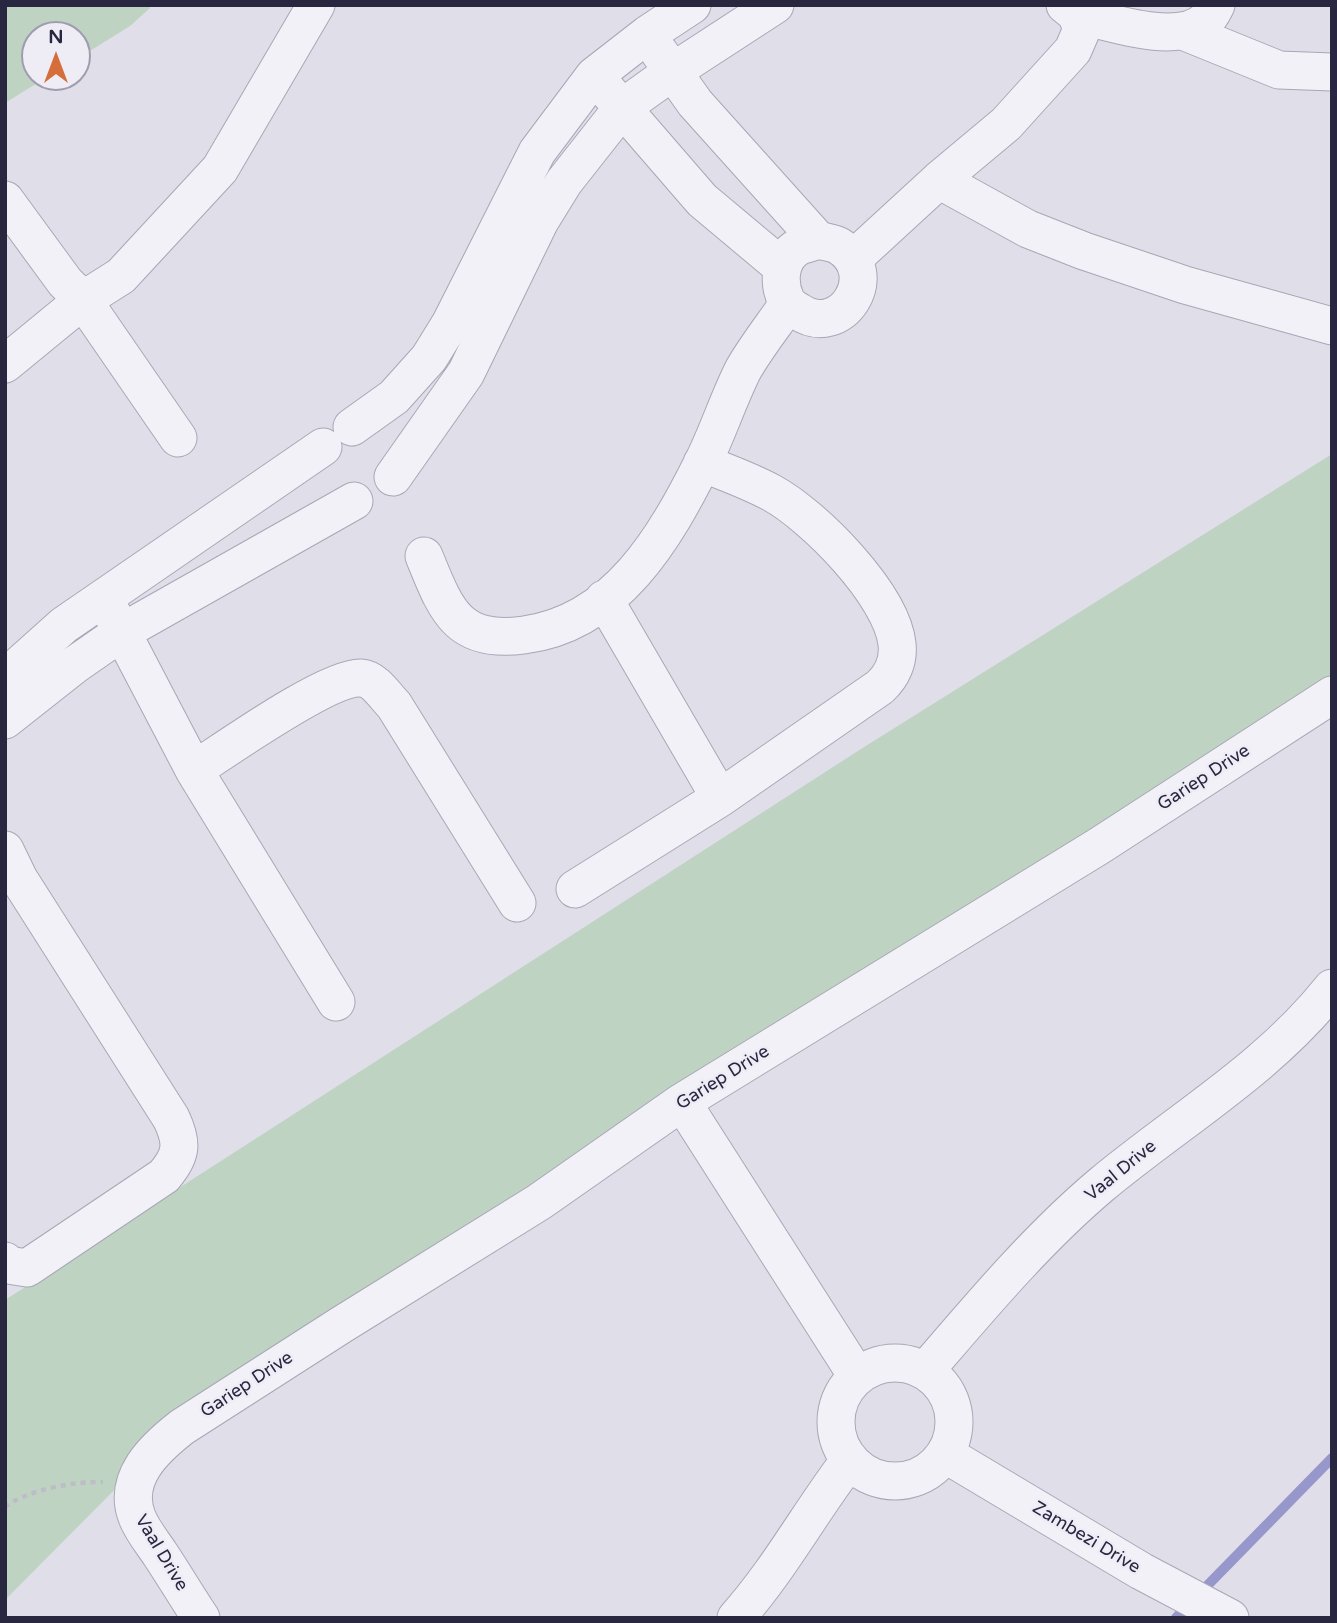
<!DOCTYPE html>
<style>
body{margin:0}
#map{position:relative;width:1337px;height:1623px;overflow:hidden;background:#dfdee9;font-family:"Varela Round",sans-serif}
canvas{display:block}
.frame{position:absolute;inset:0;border:7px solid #292640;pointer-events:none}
.north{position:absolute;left:21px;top:21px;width:70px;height:70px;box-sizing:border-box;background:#eeedf6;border:2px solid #9f9dad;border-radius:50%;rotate:0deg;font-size:19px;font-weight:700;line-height:28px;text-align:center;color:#292640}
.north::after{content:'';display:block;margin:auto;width:24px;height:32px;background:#d66e3b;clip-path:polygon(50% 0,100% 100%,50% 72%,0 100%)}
</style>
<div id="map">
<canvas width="1337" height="1623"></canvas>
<div class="frame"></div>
<div class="north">N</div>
</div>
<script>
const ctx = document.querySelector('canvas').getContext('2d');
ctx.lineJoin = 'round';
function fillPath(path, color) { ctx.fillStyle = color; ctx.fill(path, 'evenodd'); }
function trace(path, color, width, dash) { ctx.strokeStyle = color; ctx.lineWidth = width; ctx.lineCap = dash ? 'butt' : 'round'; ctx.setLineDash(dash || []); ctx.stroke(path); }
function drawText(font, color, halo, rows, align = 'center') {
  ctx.font = font + ' "Varela Round",sans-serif'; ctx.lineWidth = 5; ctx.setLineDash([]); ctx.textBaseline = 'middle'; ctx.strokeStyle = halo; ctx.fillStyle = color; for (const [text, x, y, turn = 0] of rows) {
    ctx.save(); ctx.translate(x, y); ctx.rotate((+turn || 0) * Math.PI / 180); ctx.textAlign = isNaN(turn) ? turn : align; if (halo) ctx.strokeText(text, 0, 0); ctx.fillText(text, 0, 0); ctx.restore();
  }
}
const green = new Path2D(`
 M 5,5 L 148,5 L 150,8 L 130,26 L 77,59 L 77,35 L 35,35 L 35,77 L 47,77 L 5,103 Z
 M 1332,454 L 1332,695 L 153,1451 L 5,1600 L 5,1300 L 861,749 Z`);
const stream = new Path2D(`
 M 1200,1593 L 1332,1458
 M 1176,1618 L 1189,1604`);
const path = new Path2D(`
 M 5,1507 C 27,1490 75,1481 103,1482`);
const minor = new Path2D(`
 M 1076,14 C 1109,22 1180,47 1207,19 C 1211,16 1214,9 1216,5
 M 1183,31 L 1279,70 L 1332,72
 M 659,52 L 695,103 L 818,240 C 825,242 834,243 839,246 C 884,274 841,341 798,311 C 793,308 789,306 786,300 C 778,283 779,258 798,247 C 804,244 812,243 818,240
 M 606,89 L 702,200 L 782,267
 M 939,180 L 1006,124 L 1073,50 L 1082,29 L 1076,14 L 1065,5
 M 5,200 L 65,282 L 83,300 L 121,276 L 220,169 L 316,5
 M 853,259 L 939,180 L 1028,229 L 1084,251 L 1185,285 L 1332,326
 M 5,364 L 83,300 L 178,438
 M 352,427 L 394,397 L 429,358 L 450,324 L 537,152 L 594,76 L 648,34 L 692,5
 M 702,463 C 725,472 750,481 772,493 C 814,516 892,595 897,644 C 899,661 892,676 880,687 L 720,798
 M 393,477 L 466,373 L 540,221 L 564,182 L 623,107 L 672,72 L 775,5
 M 424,556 C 446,610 457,644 524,635 C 616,623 665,538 703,462 C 718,432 728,400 743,370 C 756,347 773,326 788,304
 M 104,598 L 194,770 L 336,1002
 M 5,678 L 64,625 L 323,447
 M 5,720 L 76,664 L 122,632 L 354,501
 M 194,770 C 225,750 329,676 361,678 C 375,679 385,696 394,705 L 517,903
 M 5,850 L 19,879 L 171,1118 C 183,1143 182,1155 164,1176 L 27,1268 L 8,1265 L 5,1261
 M 575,889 L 720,798 L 604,599
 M 682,1102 L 857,1376
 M836 1422a59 59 0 1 1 118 0a59 59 0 1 1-118 0Z
 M 925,1371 C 981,1306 1036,1240 1101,1185 C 1179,1120 1268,1069 1332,988
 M 945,1454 L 1141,1571 L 1230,1618
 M 201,1618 C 187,1597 174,1575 160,1554 C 152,1542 142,1530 137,1517 C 122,1478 155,1448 182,1427 L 341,1325 L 539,1202 L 682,1102 L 1099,846 L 1332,695
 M 736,1618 C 779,1570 810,1512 849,1461`);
const streetNames = [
 ["Gariep Drive",1204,778,-33],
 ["Gariep Drive",723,1078,-32],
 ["Vaal Drive",1121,1171,-39],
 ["Gariep Drive",247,1385,-33],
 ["Zambezi Drive",1086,1538,31],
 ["Vaal Drive",161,1553,59]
];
fillPath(green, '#bfd3c3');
trace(stream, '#9797cb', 10);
trace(minor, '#a8a7b6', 39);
trace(path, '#bebcc7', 4.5, [5, 5]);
trace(minor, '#f2f1f7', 37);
drawText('18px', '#292640', '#eeedf6', streetNames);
</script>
